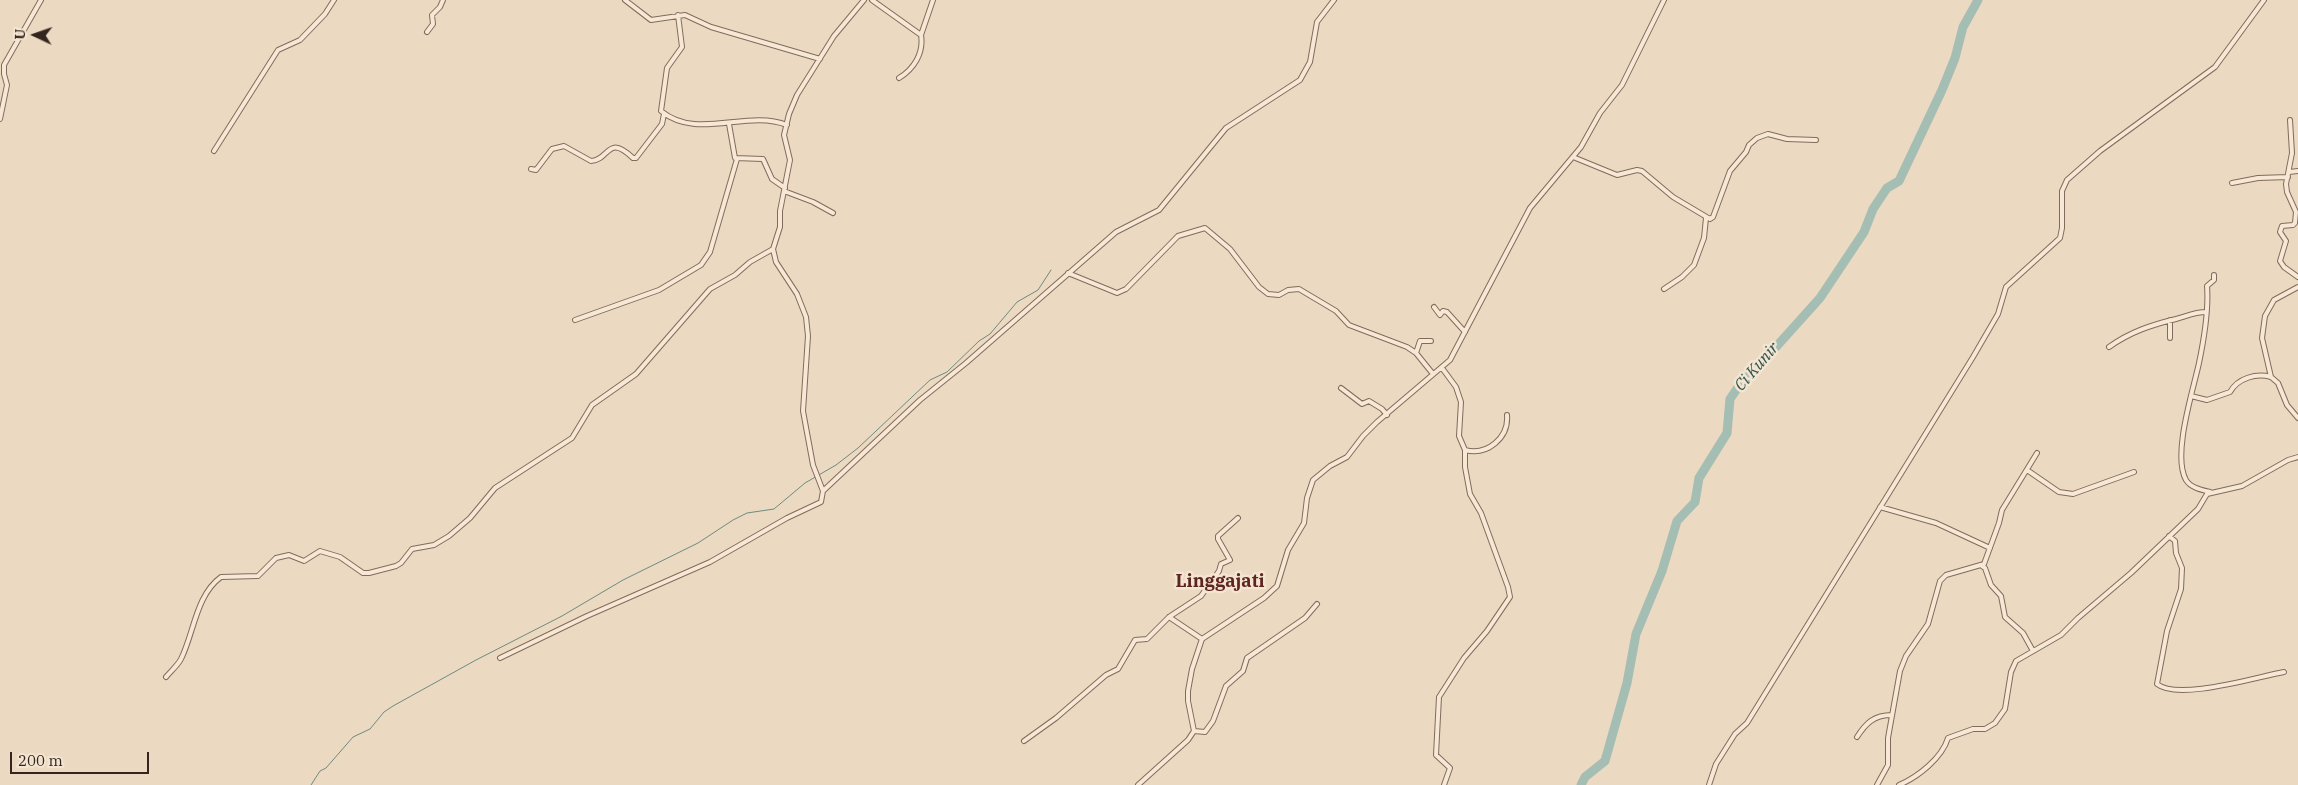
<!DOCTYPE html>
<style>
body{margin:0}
#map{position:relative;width:2298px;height:785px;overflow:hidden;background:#ebd9c2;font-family:"IBM Plex Serif",serif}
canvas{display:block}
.north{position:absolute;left:10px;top:10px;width:50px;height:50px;-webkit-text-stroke:4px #f3e5d1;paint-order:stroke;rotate:273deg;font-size:14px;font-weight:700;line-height:20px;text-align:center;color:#34261e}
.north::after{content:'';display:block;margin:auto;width:18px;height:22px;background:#34261e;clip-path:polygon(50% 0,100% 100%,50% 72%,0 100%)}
.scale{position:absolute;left:10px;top:752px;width:139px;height:22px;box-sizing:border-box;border:2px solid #34261e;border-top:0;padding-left:6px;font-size:15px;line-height:18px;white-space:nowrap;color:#34261e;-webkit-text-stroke:4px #f3e5d1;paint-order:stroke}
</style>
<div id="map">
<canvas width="2298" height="785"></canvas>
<div class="north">U</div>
<div class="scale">200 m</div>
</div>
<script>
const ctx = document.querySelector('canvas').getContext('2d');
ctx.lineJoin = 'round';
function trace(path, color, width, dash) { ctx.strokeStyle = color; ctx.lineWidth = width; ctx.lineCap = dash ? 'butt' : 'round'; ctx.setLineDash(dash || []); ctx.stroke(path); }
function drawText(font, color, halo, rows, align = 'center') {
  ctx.font = font + ' "IBM Plex Serif",serif'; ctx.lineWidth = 5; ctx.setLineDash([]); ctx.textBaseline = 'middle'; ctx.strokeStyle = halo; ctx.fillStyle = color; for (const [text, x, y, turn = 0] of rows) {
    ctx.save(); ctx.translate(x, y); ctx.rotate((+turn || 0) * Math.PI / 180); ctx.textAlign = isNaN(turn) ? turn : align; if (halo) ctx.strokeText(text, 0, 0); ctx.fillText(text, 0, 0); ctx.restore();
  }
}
const stream = new Path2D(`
 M 311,785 L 320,771 L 326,768 L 353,737 L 370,729 L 384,712 L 393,706 L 476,660 L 562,616 L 623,580 L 698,543 L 733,520 L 747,513 L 774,509 L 805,483 L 836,465 L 858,448 L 930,380 L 947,372 L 979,341 L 990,334 L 1017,302 L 1038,290 L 1051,270`);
const river = new Path2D(`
 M 1581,785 L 1585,777 L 1605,761 L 1627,683 L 1636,634 L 1662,571 L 1677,521 L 1695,502 L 1699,478 L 1727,433 L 1730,399 L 1741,383 L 1758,367 L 1820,298 L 1864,232 L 1873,209 L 1887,188 L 1899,181 L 1942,90 L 1955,58 L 1963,27 L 1978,0`);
const street = new Path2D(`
 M 625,0 L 651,20 L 685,15 L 711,27 L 820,59
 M 872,0 L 921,35 C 924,53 914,69 899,78
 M 678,15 L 682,47 L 667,68 L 661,111 C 698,141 746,109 787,125
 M 427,32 L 433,24 L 432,15 L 440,7 L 443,0
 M 921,35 L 933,0
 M 0,119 L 7,85 L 4,74 L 4,65 L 41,0
 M 2290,120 L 2292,153 L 2286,184 L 2287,192 L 2296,212 L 2295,223 L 2293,225 L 2282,226 L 2280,232 L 2286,241 L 2280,261 L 2284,267 L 2298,277
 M 729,124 L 735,158 L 763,159 L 772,179 L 785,188
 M 214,151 L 278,50 L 300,40 L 325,14 L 334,0
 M 1573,157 L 1617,175 L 1637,170 L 1642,171 L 1673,197 L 1710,219 L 1713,217 L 1730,171 L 1746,152 L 1749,145 L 1757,138 L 1768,134 L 1787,139 L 1816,140
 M 531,169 L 536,170 L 552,149 L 564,146 L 591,161 C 610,160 607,133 633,158 L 636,158 L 662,124 L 664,114
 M 2289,172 L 2298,171
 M 2232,183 L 2258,178 L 2288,177
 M 784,191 L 813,202 L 833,213
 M 1068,273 L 1117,293 L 1126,289 L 1178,236 L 1205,228 L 1230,249 L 1259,287 L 1268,294 L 1279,295 L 1288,290 L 1299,289 L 1336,311 L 1349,325 L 1407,347 L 1416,353 L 1433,374
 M 2298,287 L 2274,300 L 2265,316 L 2262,338 L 2271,377 L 2278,383 L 2287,405 L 2298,418
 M 1664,289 L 1682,277 L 1694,265 L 1704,238 L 1706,218
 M 1434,307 L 1440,315 L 1443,311 L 1447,312 L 1465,332
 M 575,320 L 659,290 L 701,265 L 710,252 L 737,159
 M 2170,320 L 2170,338
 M 2109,347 C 2130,332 2151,325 2176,319 C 2187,316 2195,312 2206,312
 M 1416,353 L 1420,341 L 1431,341
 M 1442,368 L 1456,387 L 1461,402 L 1459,436 L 1465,450 L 1465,467 L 1470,494 L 1481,513 L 1508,587 L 1510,597 L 1487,631 L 1464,658 L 1439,697 L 1436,755 L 1450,768 L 1444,785
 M 1341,388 L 1362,404 L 1369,401 L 1382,409 L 1387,415
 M 2191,396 L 2207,400 L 2230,392 C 2238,378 2256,373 2271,377
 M 1465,450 C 1487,456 1509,438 1507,415
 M 2027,470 L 2059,492 L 2073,494 L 2134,472
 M 823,491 L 920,400 L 966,363 L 1116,232 L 1159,210 L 1226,128 L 1300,80 L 1310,62 L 1317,22 L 1334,0
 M 2210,492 C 2202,490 2191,488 2186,480 C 2172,455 2193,391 2199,363 C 2204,339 2209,311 2207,286 L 2214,280 L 2214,275
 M 1880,507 L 1936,523 L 1990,548
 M 2169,536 L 2175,541 L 2176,553 L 2182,568 L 2181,589 L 2167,631 L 2157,684 C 2178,701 2256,677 2284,672
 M 1982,566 L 1985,568 L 1991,585 L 2001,596 L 2005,617 L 2023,633 L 2033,651
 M 1169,617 L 1202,639
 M 500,658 L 587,616 L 710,562 L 787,518 L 821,502 L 823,491 L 813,465 L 803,411 L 808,336 L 806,317 L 797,294 L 776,262 L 773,249 L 780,227 L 780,211 L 790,160 L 784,135 L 789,114 L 797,95 L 834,36 L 864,0
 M 166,677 C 171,671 178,665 181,659 C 194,633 196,595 221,577 L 258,576 L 276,558 L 289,555 L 304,561 L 320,551 L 340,557 L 363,573 L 369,573 L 396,566 L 401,563 L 412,549 L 434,545 L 449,536 L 470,518 L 495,488 L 572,438 L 592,405 L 636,374 L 710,289 L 735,275 L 750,262 L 773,249
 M 1194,731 L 1205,732 L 1213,721 L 1226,686 L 1243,671 L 1247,658 L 1305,618 L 1317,604
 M 1857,737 C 1866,723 1874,715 1892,715
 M 1024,741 L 1056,718 L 1106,675 L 1118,669 L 1135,640 L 1147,639 L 1169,617 L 1201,596 L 1219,571 L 1221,564 L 1230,560 L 1218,539 L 1218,536 L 1238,518
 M 1138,785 L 1188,740 L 1194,731 L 1188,701 L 1188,691 L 1192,669 L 1202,639 L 1264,598 L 1277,586 L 1288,550 L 1304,523 L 1307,498 L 1313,480 L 1330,466 L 1347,457 L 1363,436 L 1377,422 L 1450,360 L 1530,208 L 1581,147 L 1600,113 L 1622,85 L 1664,0
 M 1709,785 L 1716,764 L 1735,734 L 1747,723 L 1973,357 L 1998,314 L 2006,287 L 2060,238 L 2062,228 L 2062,191 L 2067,180 L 2100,151 L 2215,67 L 2264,0
 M 1877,785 L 1888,765 L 1888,738 L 1900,671 L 1906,656 L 1928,624 L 1940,581 L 1946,575 L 1984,564 L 1999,523 L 2002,510 L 2037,453
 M 1899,785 C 1918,777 1942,758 1948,738 L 1973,729 L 1985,729 L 1995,723 L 2005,709 L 2011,672 L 2016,661 L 2061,635 L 2078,618 L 2131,573 L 2198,509 L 2207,494 L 2242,486 L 2288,460 L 2298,457`);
const waterNames = [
 ["Ci Kunir",1757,367,-49]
];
const quarterNames = [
 ["Linggajati",1220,582]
];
trace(stream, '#6c8b7f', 1);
trace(river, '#a4beb3', 9);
trace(street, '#836b5b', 6);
trace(street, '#f6e8d5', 4);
drawText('italic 16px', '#2e534c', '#f3e5d1', waterNames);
drawText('bold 18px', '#5e2520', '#f3e5d1', quarterNames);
</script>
